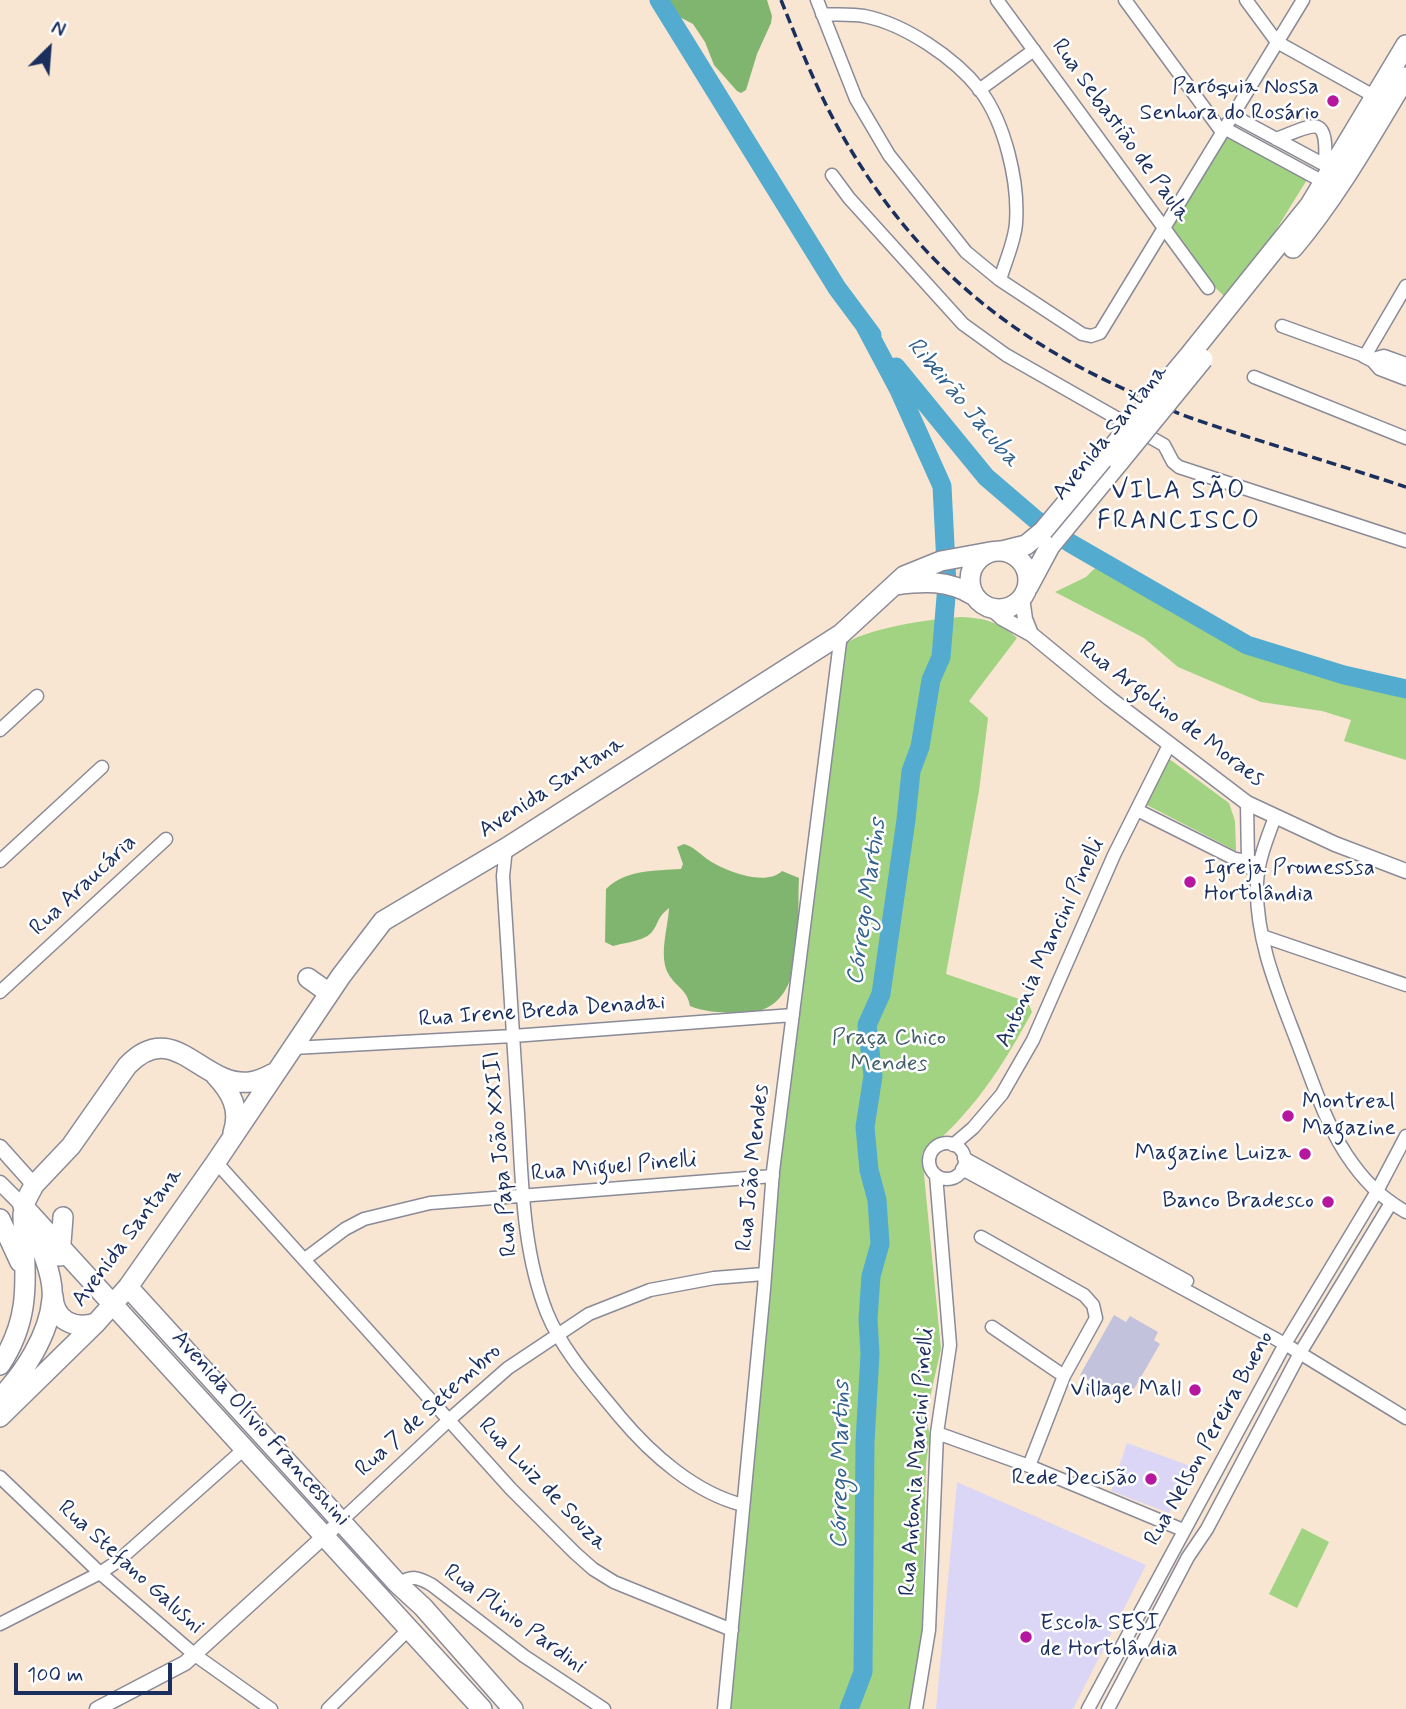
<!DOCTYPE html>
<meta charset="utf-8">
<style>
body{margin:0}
#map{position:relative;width:1406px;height:1709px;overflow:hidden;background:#f8e6d2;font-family:Mynerve,sans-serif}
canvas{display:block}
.north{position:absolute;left:14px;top:14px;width:70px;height:70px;-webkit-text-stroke:5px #fff;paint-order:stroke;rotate:25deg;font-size:19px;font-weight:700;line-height:28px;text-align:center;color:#1b2f5e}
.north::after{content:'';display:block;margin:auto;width:24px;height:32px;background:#1b2f5e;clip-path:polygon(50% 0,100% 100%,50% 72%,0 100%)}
.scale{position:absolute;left:14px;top:1663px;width:158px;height:32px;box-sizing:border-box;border:4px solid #1b2f5e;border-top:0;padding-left:9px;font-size:21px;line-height:24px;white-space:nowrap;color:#1b2f5e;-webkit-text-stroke:5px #fff;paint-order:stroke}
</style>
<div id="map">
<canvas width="1406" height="1709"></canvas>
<div class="north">N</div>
<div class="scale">100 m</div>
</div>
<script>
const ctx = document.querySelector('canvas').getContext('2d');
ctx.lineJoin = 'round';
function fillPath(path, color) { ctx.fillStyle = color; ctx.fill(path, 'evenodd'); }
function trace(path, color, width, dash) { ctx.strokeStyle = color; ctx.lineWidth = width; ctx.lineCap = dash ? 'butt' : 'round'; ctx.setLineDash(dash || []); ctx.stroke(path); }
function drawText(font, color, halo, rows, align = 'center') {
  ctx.font = font + ' Mynerve,sans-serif'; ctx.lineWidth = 5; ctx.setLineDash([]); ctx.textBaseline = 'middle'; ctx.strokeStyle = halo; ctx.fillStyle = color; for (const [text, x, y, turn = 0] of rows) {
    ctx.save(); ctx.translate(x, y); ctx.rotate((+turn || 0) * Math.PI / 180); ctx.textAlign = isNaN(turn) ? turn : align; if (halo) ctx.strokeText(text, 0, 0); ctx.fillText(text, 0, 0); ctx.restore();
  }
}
const built = new Path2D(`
 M 1127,1443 L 1193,1467 L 1169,1513 L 1111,1491 Z
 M 957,1482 L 1146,1565 L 1073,1709 L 936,1709 Z`);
const industrial = new Path2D(`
 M 1114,1315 L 1126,1322 L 1130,1316 L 1158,1332 L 1154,1340 L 1160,1344 L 1134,1389 L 1126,1385 L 1119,1397 L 1080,1375 Z`);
const green = new Path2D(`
 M 1227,135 L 1308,178 L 1231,303 C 1216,287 1169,246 1172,225 Z
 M 1097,566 L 1248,651 L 1318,675 L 1406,694 L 1406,760 L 1344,741 L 1351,720 L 1322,711 L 1261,702 L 1232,690 L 1178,667 L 1144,638 L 1055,592 L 1086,577 Z
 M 961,617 C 984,618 1000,622 1017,638 L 969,701 L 988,718 L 979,791 L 946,974 L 1028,1002 L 1032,1012 C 1003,1066 971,1116 922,1154 L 941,1349 L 926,1415 L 930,1437 L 926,1463 L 922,1632 L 912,1709 L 729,1709 L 771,1220 L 842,646 C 864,628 931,619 961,617 Z
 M 1164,755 L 1229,803 L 1235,821 L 1236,851 L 1143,803 Z
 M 1302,1528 L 1329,1542 L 1297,1608 L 1269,1594 Z`);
const forest = new Path2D(`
 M 669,0 L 767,0 L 772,16 L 771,23 L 757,54 L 746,90 L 741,93 L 737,91 L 714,65 L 705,42 L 693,24 L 670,12 L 671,7 Z
 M 684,844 C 694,847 699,853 707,859 C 724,871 766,887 782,871 L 799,878 C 796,928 811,1020 733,1013 C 719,1012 704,1012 690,1006 C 687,989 677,988 669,975 C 658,957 668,928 669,908 C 656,919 660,921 652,932 C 645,941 623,943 613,946 L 605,942 L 606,889 C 626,869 655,871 681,869 L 683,864 L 677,847 Z`);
const river = new Path2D(`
 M 659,0 L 837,288 L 872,335
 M 896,367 L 986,477 L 1035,519 L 1070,543 L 1247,645 L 1344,675 L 1406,689
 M 849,1709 L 863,1672 L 865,1442 L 870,1354 L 868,1319 L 871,1276 L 880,1244 L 877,1200 L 869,1170 L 865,1127 L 873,1076 L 867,1025 L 881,994 L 906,820 L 911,771 L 920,747 L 931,680 L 941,657 L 947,585 L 942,486 L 899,390 L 865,326`);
const minor = new Path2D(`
 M 817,0 L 856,99 L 889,155 L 966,252 L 1000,280 L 1082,334 L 1091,336 L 1100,333 L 1303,0
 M 997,0 L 1208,288
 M 1125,0 L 1222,132
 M 1246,0 L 1277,42 L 1381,100
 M 822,14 C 835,15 851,14 864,16 C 905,24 955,58 980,90 C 1005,123 1019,182 1016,223 C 1015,241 1005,262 1000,280
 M 979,90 L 1034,50
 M 1232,115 L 1336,171
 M 1224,128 L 1329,185
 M 1276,139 C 1314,125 1328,111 1325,165
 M 832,175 L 849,198 L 963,324 L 1006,355 L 1164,445 L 1173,462 L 1179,467 L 1406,541
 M 1282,326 L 1365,356 L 1406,286
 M 1254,377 L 1406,438
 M 0,730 L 37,696
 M 1247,803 L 1248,862 L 1250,868
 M 1137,810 L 1235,859 L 1259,863
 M 1275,817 C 1267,839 1258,860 1257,883 C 1255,943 1281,998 1301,1052 C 1314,1086 1326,1123 1346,1154 C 1363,1180 1380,1197 1406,1212
 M 506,848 L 503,876 C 508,955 513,1035 518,1114 C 522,1180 522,1250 547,1313 C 563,1352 594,1385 620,1417 C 651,1454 695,1493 743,1505
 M 0,861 L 102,767
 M 1262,936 L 1406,985
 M 0,992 L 166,839
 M 293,1048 L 513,1036 L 793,1015
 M929 1161a18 18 0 1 1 36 0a18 18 0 1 1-36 0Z
 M 953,1145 L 973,1128 L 1002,1094 L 1033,1040 L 1114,855 L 1169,745
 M 964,1158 L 1187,1281
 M 216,1162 L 511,1489 L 575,1553 L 593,1569 L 614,1582 L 732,1630
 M 962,1169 L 1285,1344 L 1406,1418
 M 981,1237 L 1084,1295 L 1093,1305 L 1096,1318 L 1064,1376 L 1029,1466
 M 305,1259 L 345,1229 L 364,1219 L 430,1203 L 773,1176
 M 992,1327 L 1064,1376
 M 937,1433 L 1029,1466 L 1183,1530
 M 0,1477 L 100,1573 L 195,1655 L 271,1709
 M 341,1521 L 450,1419 L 508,1368 L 589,1314 L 650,1290 L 714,1278 L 764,1274
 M 398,1584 C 412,1575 418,1577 432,1585 L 524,1656 L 604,1709
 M 0,1624 L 100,1573 L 118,1561 L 243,1450
 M 328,1709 L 409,1629
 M 724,1709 L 764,1289 L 773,1171 L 841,634
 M 916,1709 L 929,1630 L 937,1433 L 950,1345 L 936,1175
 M 1088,1709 L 1285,1344 L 1376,1193 L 1406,1136
 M 1108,1709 L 1188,1557 L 1207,1529 L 1300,1353 L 1391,1203`);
const tertiary = new Path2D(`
 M 1365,356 L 1373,360 L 1380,368 L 1406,378
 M 1373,360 L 1384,357 L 1406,365
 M 1022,598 L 1025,619 L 1031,634
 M 991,608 L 1002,618 L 1031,634 L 1109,698 L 1247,803 L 1335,844 L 1406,871
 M 0,1147 L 34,1185
 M 0,1183 L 23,1206
 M 97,1709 L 185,1663 L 341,1521`);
const primary = new Path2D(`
 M 1293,248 C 1337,196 1371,135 1406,77
 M 1192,352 L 1310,205 L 1406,45
 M970 580a29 29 0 1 1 58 0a29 29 0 1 1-58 0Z
 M 1002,551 L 1026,545 L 1043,531
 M 895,585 C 924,581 948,580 973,595
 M 1028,587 L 1050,546 L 1119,462
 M 308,978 L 329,993
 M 215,1075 C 231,1092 241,1109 233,1133
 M 23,1206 L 482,1709
 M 0,1219 L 20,1262
 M 60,1256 L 63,1217
 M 128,1287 L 398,1584 L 423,1607 L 513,1709
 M 53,1296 C 54,1320 74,1330 96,1323
 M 0,1365 C 34,1314 24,1272 23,1214
 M 0,1398 C 24,1373 49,1335 52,1299 C 55,1273 33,1229 23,1206 L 34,1185 L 71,1146 L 127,1066 C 174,1016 202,1088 250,1082 C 260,1081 268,1076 276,1072
 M 0,1417 L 96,1323 L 128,1287 L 216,1162 L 341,976 L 383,921 L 506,848 L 841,634 L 904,576 L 941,561 L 990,552`);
const rail = new Path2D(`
 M 781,0 C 800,47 819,96 845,140 C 916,263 1010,340 1140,396 C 1158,404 1175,413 1194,419 C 1264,443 1336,464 1406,487`);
const primaryBridge = new Path2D(`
 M 1119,462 L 1203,359
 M 1043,531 L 1192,352`);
const markers = [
 [1333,101,7,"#b5179e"],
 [1190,882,7,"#b5179e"],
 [1288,1116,7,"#b5179e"],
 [1305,1154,7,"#b5179e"],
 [1328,1202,7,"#b5179e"],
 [1195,1390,7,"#b5179e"],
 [1151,1479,7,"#b5179e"],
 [1026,1637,7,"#b5179e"]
];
const poiNames = [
 ["Paróquia Nossa",1319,88],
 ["Senhora do Rosário",1319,114],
 ["Igreja Promesssa",1204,869,"left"],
 ["Hortolândia",1204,895,"left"],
 ["Montreal",1302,1103,"left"],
 ["Magazine",1302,1129,"left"],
 ["Magazine Luiza",1291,1154],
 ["Banco Bradesco",1314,1202],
 ["Village Mall",1181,1390],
 ["Rede Decisão",1137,1479],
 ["Escola SESI",1040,1624,"left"],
 ["de Hortolândia",1040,1650,"left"]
];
const streetNames = [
 ["Rua Sebastião de Paula",1120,131,54],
 ["Avenida Santana",1111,433,-51],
 ["Rua Argolino de Moraes",1171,715,37],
 ["Avenida Santana",552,788,-33],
 ["Rua Araucária",84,886,-43],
 ["Antonia Mancini Pinelli",1051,943,-65],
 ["Rua Irene Breda Denadai",542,1012,-4],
 ["Rua Papa João XXIII",502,1154,-95],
 ["Rua Miguel Pinelli",614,1168,-5],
 ["Rua João Mendes",754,1168,-84],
 ["Avenida Santana",128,1238,-53],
 ["Rua 7 de Setembro",429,1411,-42],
 ["Avenida Olívio Franceshini",260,1429,48],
 ["Rua Nelson Pereira Bueno",1210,1439,-61],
 ["Rua Antonia Mancini Pinelli",918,1462,-86],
 ["Rua Luiz de Souza",542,1485,46],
 ["Rua Stefano Galusni",130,1568,42],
 ["Rua Plinio Pardini",514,1620,36]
];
const parkNames = [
 ["Praça Chico",889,1039],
 ["Mendes",889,1065]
];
const waterNames = [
 ["Ribeirão Jacuba",962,403,50],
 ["Córrego Martins",868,902,-82],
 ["Córrego Martins",842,1465,-89]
];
const quarterNames = [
 ["VILA SÃO",1179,493],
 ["FRANCISCO",1179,523]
];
fillPath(built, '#dcd6f6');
fillPath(industrial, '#c2c2dc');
fillPath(green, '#a1d382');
fillPath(forest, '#80b570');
trace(river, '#53acd0', 19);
trace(minor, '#8a8a98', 15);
trace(tertiary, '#8a8a98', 17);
trace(primary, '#8a8a98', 22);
trace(minor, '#fff', 12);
trace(tertiary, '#fff', 14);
trace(primary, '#fff', 19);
trace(rail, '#1b2f5e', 3.5, [10, 5]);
trace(primaryBridge, '#8a8a98', 22, []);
trace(primaryBridge, '#fff', 19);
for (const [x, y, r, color] of markers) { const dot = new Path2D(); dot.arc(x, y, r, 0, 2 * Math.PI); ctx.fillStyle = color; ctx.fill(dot); trace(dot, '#fff', 2.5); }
drawText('23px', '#1b2f5e', '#fff', poiNames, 'right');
drawText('23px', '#1b2f5e', '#fff', streetNames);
drawText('23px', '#436069', '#fff', parkNames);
drawText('italic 24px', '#31618c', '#fff', waterNames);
ctx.letterSpacing = '2px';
drawText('26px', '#1b2f5e', '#fff', quarterNames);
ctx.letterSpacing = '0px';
</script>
